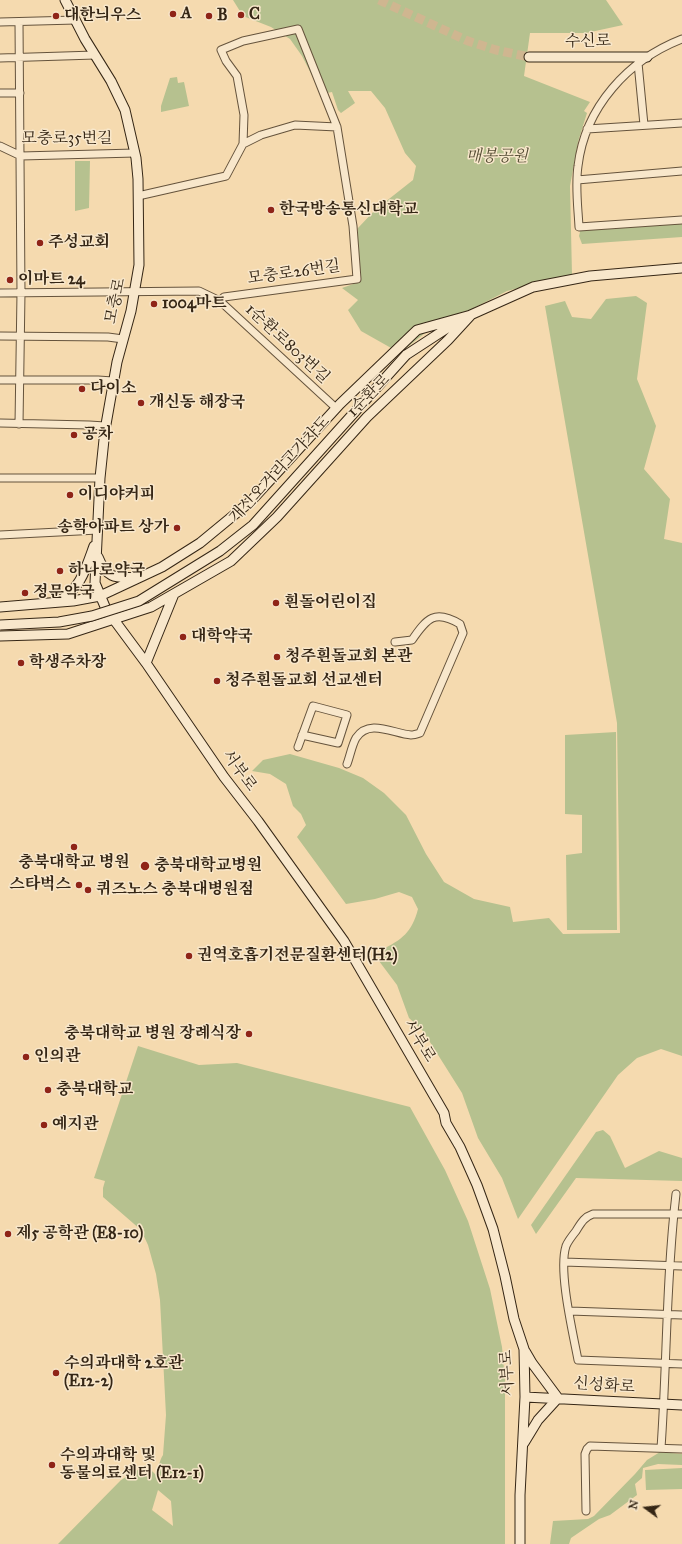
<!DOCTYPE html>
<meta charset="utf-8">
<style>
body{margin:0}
#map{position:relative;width:682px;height:1544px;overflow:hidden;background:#f5daaf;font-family:"IM FELL Great Primer",serif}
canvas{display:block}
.north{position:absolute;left:626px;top:1488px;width:40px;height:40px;-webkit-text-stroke:3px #f8e7cb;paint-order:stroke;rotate:285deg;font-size:11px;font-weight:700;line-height:16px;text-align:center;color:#352615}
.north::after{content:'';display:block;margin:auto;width:14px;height:18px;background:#352615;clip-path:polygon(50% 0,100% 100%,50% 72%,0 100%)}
</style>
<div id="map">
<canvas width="682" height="1544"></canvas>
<div class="north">N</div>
</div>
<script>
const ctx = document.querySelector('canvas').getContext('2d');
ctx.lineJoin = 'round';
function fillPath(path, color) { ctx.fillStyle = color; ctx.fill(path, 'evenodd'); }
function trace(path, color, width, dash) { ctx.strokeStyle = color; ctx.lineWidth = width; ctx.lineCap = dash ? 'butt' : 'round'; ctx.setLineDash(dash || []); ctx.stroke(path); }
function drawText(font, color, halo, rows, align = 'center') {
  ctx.font = font + ' "IM FELL Great Primer","Noto Serif KR",serif'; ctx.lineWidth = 3; ctx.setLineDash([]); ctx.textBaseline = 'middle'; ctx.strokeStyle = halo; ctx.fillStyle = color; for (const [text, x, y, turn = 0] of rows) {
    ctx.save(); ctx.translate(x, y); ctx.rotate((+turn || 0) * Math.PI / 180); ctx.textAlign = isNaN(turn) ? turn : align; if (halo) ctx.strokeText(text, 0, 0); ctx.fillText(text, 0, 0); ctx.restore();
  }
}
const green = new Path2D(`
 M 233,0 L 606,0 L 623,25 L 586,33 L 530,33 L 524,76 L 590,102 L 584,111 L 587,113 L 578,142 L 570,186 L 572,275 L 507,291 L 425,333 L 400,353 L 361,331 L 348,310 L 358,300 L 342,288 L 359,282 L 357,259 L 358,228 L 375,210 L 413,180 L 416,166 L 405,153 L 385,108 L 371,91 L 348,91 L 355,103 L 341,113 L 338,110 L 332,92 L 327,93 L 319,89 L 302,56 L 290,39 L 271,27 L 243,16 Z
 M 177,77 L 178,83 L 184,82 L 189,106 L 161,112 L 161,106 L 170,78 Z
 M 75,161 L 90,161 L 89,208 L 75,211 Z
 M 682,221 L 682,237 L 582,244 L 579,236 L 581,228 Z
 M 636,296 L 647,303 L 637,379 L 656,426 L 644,469 L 670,499 L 664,539 L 682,543 L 682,1056 L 661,1049 L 637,1058 L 618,1075 L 518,1219 L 502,1178 L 478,1138 L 462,1093 L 423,1031 L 409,1018 L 397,985 L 379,961 L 381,950 C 402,940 412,932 418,909 L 412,897 L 399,892 L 375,899 L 346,904 L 297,837 L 306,825 L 301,814 L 293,806 L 286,784 L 270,774 L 252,771 L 263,760 L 290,754 L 339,768 L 363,778 L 384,793 L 406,815 L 426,854 L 444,882 L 474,899 L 510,907 L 513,922 L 549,918 L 563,934 L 620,933 L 617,723 L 545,306 L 565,301 L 572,317 L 591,319 L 606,299 Z
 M 616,732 L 617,930 L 567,930 L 566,855 L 582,853 L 582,815 L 565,814 L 565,735 Z
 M 138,1046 L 199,1065 L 237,1063 L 410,1107 L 445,1170 L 468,1221 L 490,1289 L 502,1347 L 505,1380 L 505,1544 L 58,1544 L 121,1480 L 146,1465 L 156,1475 C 159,1468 159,1461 163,1455 L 166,1415 L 160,1300 L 156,1274 L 148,1245 L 141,1230 L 103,1197 L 103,1188 L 105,1181 L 94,1178 ZM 158,1490 L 171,1501 L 173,1526 L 152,1510 Z
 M 603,1130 L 610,1136 L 625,1168 L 659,1151 L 682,1158 L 682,1181 L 576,1178 L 536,1234 L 531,1225 L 596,1132 Z
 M 660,1452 L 682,1454 L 682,1465 L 658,1464 L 643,1468 L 642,1478 L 635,1484 L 637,1495 L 610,1515 L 599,1519 L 571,1538 L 569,1544 L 550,1544 L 553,1521 L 588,1519 L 594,1516 L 635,1474 L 647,1460 Z
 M 682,1468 L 682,1489 L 646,1490 L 645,1470 Z`);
const secondaryTunnel = new Path2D(`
 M 379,0 L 468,41 L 496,50 L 529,57`);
const street = new Path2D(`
 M 0,22 L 76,20
 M 682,39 C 628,60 585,107 578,166 C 575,186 578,207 579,227 L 682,220
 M 0,58 L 95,55
 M 638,63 L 644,125
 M 0,93 L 20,93
 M 587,129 L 682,123
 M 0,146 L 21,156 L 135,153
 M 577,180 L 682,171
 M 138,196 L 226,176 L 243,144 L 261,135 L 295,125 L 337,127
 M 0,293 L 199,291 L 220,301 L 224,297 L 357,279 L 353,226 L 337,127 L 298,29 L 243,41 L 221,50 L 226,61 L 237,76 L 244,115 L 243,144
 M 220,301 L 336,408
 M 0,336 L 108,337 L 123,339
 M 0,380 L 98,380 L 113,381
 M 0,423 L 89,425 L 105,426
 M 19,424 L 21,293 L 19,22
 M 0,478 L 100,478
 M 0,535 L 98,530
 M 298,747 L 313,706 L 347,715 L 338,743 L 302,735
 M 347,764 C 350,756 352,745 356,738 C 369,718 394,734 411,735 C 414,735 417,734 420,733 L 463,633 L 460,624 C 435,609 427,618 412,640 L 395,642
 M 682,1214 L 593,1214 C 584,1217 581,1223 576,1231 C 572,1236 568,1241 566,1246 C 558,1271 573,1333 578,1360 L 682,1364
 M 564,1262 L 682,1266
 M 570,1311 L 682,1315
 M 661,1448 C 667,1363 666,1278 676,1194
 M 586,1511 L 585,1454 L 587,1449 L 590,1446 L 682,1449`);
const secondary = new Path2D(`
 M 65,0 L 85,39 L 111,81 L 125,110 L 136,158 L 138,179 L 139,265 L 131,311 L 117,362 L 105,430 L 100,478 L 95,583 L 106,609 L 146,663 L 224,777 L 258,821 L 344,941 L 444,1113 L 446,1123 L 460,1147 L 477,1185 L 493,1229 L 505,1276 L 514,1319 L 524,1349 L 525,1397 L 520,1495 L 520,1544
 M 529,57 L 647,57
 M 466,317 L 533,287 L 590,276 L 682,268
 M 406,355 L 455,323
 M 98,557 C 106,577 114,579 136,577
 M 59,601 C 80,590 86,568 94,546
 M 0,607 L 73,601 L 100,596 L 162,567 L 200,543 L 251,501 L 340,404 L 417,330 L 471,315
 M 0,636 L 68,634 L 114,619 L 151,607 L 231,561 L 277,517 L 367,417 L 448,340 L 471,315
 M 146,663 L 174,594
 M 525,1351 L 532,1363 L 558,1398
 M 525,1397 L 682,1405
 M 524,1443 L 538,1420 L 558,1398`);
const secondaryBridge = new Path2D(`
 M 0,625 L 59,622 L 92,616 L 139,601 L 220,551 L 253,525 L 406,355`);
const markers = [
 [173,14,4,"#8f2418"],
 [241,15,4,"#8f2418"],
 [56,16,4,"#8f2418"],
 [209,16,4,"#8f2418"],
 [271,210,4,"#8f2418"],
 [40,243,4,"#8f2418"],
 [10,280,4,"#8f2418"],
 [154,304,4,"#8f2418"],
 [82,389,4,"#8f2418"],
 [141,403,4,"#8f2418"],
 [74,435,4,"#8f2418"],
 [70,495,4,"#8f2418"],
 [177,528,4,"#8f2418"],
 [60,571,4,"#8f2418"],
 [25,593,4,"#8f2418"],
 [276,603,4,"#8f2418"],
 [183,637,4,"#8f2418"],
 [277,657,4,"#8f2418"],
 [21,663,4,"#8f2418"],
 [217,681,4,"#8f2418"],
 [74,847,4,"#8f2418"],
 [145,866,5,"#8f2418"],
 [79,885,4,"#8f2418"],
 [88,890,4,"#8f2418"],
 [189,956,4,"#8f2418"],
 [249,1034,4,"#8f2418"],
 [26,1057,4,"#8f2418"],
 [48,1090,4,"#8f2418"],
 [44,1125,4,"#8f2418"],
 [8,1234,4,"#8f2418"],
 [56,1373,4,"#8f2418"],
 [52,1465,4,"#8f2418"]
];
const poiNames = [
 ["A",181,14],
 ["C",249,15],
 ["대한늬우스",64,16],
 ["B",217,16],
 ["한국방송통신대학교",279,210],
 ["주성교회",48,243],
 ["이마트 24",18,280],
 ["1004마트",162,304],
 ["다이소",90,389],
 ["개신동 해장국",149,403],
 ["공차",82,435],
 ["이디야커피",78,495],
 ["송학아파트 상가",169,528,"right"],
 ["하나로약국",68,571],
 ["정문약국",33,593],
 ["흰돌어린이집",284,603],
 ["대학약국",191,637],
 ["청주흰돌교회 본관",285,657],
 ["학생주차장",29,663],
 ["청주흰돌교회 선교센터",225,681],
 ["충북대학교 병원",74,863,"center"],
 ["충북대학교병원",154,866],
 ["스타벅스",71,885,"right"],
 ["퀴즈노스 충북대병원점",96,890],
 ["권역호흡기전문질환센터(H2)",197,956],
 ["충북대학교 병원 장례식장",241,1034,"right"],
 ["인의관",34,1057],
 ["충북대학교",56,1090],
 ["예지관",52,1125],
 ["제5 공학관 (E8-10)",16,1234],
 ["수의과대학 2호관",64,1364],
 ["(E12-2)",64,1382],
 ["수의과대학 및",60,1456],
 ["동물의료센터 (E12-1)",60,1474]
];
const streetNames = [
 ["수신로",588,42,-1],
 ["모충로35번길",67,139],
 ["모충로26번길",294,273,-8],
 ["모충로",116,301,-78],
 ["1순환로803번길",287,344,43],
 ["1순환로",369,396,-45],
 ["개신오거리고가차도",280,470,-47],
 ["서부로",239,771,54],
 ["서부로",419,1041,59],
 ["서부로",508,1373,-93],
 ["신성화로",604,1386,4]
];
const parkNames = [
 ["매봉공원",497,157]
];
fillPath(green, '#b6c18f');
trace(secondaryTunnel, '#cfb690', 9, [9, 4.5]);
trace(street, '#65533c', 9);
trace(secondary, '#352615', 11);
trace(street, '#f8e7cb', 7);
trace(secondary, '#f8e7cb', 9);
trace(secondaryBridge, '#352615', 11, []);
trace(secondaryBridge, '#f8e7cb', 9);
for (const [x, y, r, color] of markers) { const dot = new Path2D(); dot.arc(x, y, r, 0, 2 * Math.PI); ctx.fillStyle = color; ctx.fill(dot); trace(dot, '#f8e7cb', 1.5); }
drawText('bold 16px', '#352615', '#f8e7cb', poiNames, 'left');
drawText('16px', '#352615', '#f8e7cb', streetNames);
drawText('italic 16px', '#554d34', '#f8e7cb', parkNames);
</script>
